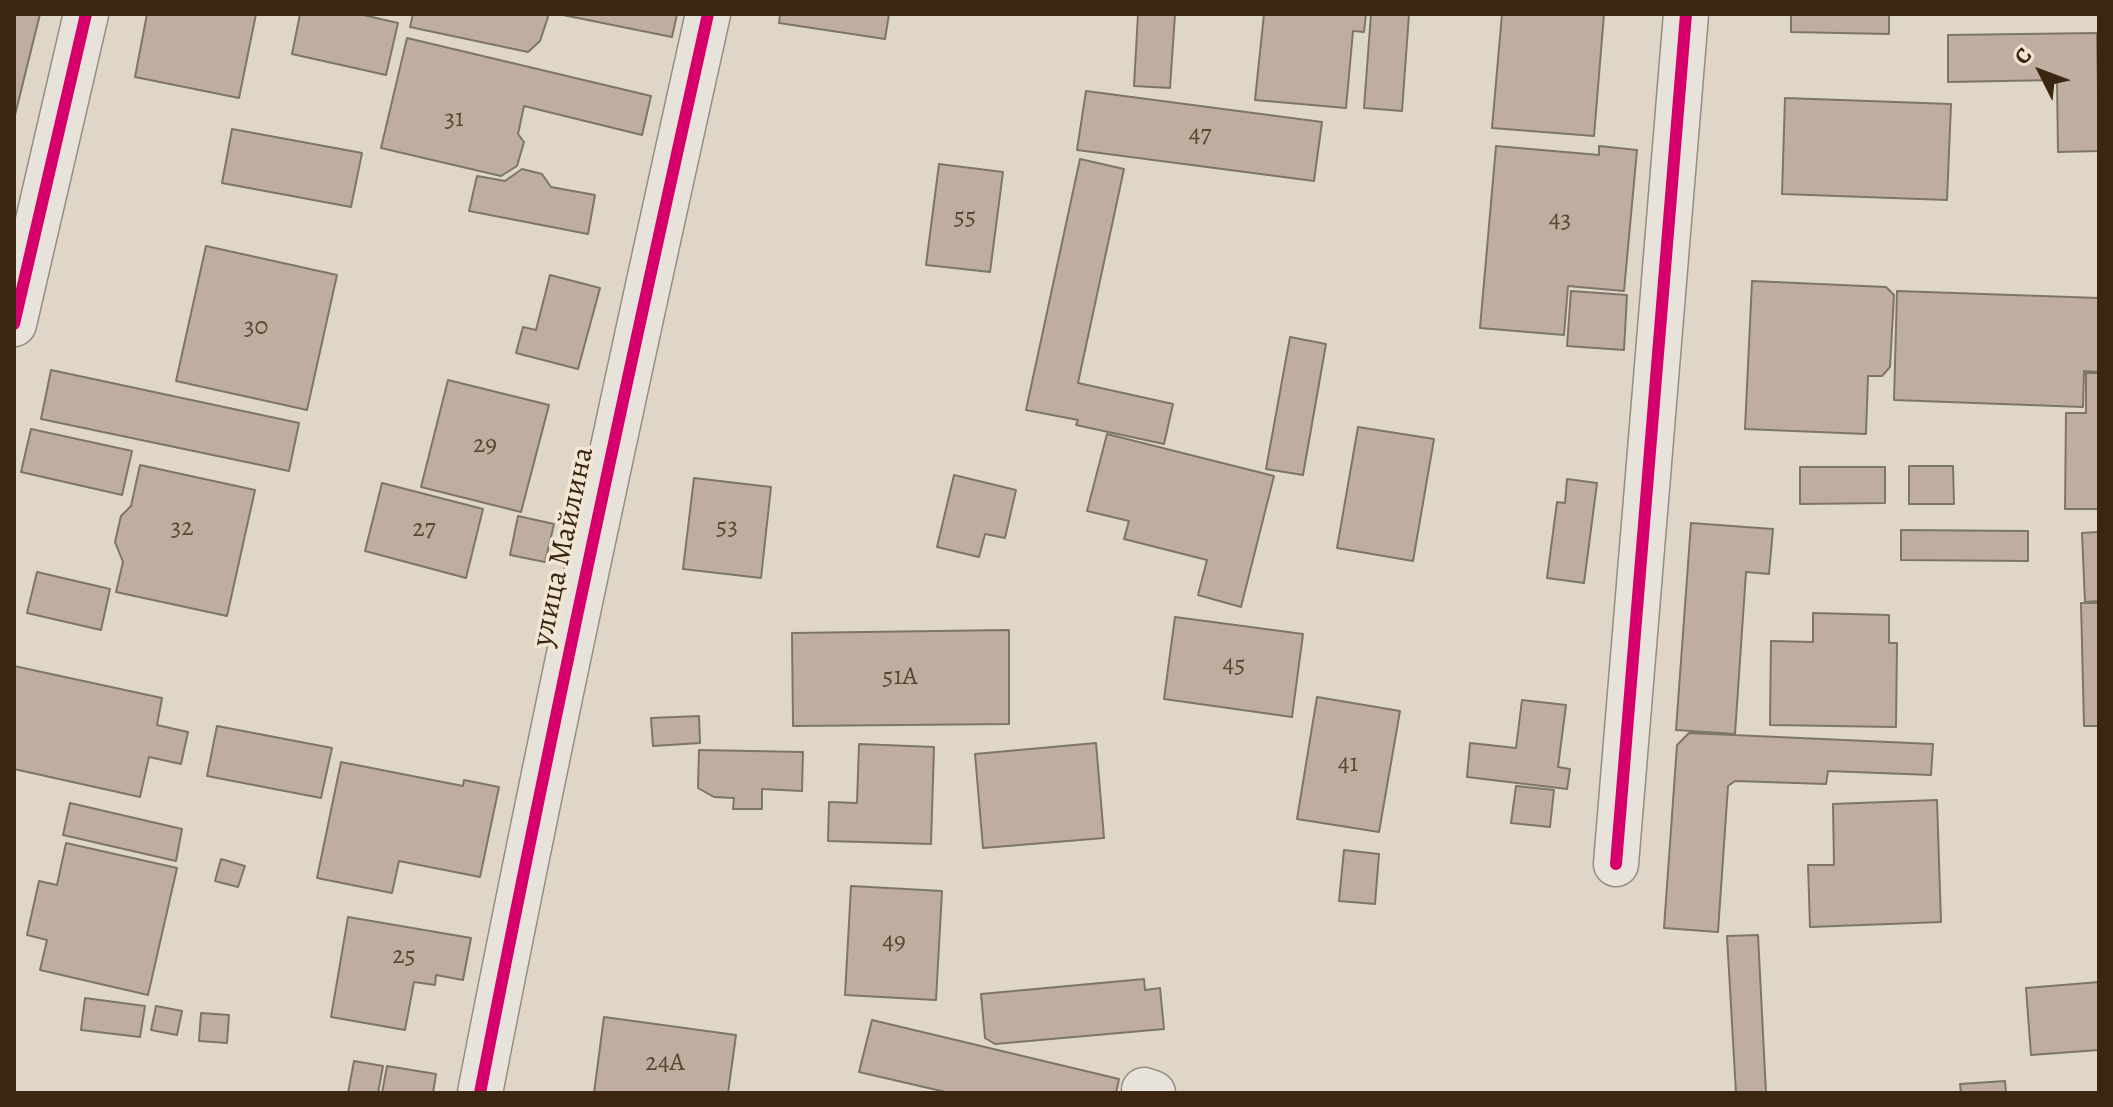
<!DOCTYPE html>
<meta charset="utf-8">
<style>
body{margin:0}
#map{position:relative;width:2113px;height:1107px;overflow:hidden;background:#dfd6c7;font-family:Alegreya,serif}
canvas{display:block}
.frame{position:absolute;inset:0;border:16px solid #3a2611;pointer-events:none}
.north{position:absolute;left:2001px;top:32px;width:80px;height:80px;-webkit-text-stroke:6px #f1e6d4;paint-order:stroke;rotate:312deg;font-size:22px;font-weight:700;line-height:32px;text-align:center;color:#3a2611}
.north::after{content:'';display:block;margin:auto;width:28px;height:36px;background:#3a2611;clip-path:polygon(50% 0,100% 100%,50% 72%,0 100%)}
</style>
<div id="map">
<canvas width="2113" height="1107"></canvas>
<div class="frame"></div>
<div class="north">С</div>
</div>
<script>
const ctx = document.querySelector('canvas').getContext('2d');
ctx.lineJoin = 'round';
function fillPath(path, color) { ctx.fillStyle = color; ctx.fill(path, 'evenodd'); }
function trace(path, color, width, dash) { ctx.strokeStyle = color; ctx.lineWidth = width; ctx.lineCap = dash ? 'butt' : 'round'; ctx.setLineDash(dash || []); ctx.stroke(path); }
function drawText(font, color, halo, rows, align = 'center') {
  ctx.font = font + ' Alegreya,serif'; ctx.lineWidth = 7; ctx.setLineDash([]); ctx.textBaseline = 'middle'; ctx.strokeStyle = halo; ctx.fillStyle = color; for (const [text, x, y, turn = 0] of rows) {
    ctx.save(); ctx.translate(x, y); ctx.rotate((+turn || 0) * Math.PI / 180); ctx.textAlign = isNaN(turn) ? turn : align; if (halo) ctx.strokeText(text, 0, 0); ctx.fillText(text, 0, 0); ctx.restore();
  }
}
const building = new Path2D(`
 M 14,14 L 40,14 L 14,119 Z
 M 147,14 L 256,14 L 239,98 L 135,77 Z
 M 300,14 L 359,14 L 398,23 L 386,75 L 292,54 Z
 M 413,14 L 547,14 L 548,17 L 540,41 L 528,52 L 410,27 Z
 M 558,14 L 677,14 L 672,37 Z
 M 780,14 L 889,14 L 885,39 L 779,23 Z
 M 1138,14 L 1175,14 L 1170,88 L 1134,86 Z
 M 1264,14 L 1366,14 L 1364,32 L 1353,31 L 1346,108 L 1255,100 Z
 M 1371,14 L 1409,14 L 1402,111 L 1364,108 Z
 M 1502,14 L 1604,14 L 1594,136 L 1492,128 Z
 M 1791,14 L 1889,14 L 1889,34 L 1791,32 Z
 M 2097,33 L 2099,151 L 2058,152 L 2057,80 L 1948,82 L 1948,35 Z
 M 407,38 L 651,96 L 642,135 L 524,106 L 518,134 L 524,142 L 517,166 L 501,176 L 381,148 Z
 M 1086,91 L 1322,122 L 1314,181 L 1077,150 Z
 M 1785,98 L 1951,104 L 1947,200 L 1782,194 Z
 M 232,129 L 362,153 L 351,207 L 222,183 Z
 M 1496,146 L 1599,155 L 1599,146 L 1637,150 L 1624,291 L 1568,286 L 1564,335 L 1480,328 Z
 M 1080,159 L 1124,169 L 1078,383 L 1173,404 L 1164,444 L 1076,425 L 1078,420 L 1026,410 Z
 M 939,164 L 1003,172 L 990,272 L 926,265 Z
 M 522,169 L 542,174 L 551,187 L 595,195 L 588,234 L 469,211 L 477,176 L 505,181 Z
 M 206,246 L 337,275 L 307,410 L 176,381 Z
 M 550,275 L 600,288 L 578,369 L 516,353 L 523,327 L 536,330 Z
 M 1752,281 L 1886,287 L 1894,295 L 1890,367 L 1882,376 L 1868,376 L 1866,434 L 1745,429 Z
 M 1571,291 L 1627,295 L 1624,350 L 1567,346 Z
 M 1897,291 L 2099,298 L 2099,372 L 2084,371 L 2083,407 L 1894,400 Z
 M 1290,337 L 1326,344 L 1303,475 L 1266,469 Z
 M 51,370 L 299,423 L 289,471 L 41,419 Z
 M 2086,373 L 2099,373 L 2099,509 L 2065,509 L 2066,413 L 2086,413 Z
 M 448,380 L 549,405 L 521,512 L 421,487 Z
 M 1358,427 L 1434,439 L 1413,561 L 1337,548 Z
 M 31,429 L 132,451 L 122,495 L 21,472 Z
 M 1107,434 L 1274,476 L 1241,607 L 1198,595 L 1207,560 L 1124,539 L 1129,521 L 1087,511 Z
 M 140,465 L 255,490 L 227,616 L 116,592 L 123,562 L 115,542 L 121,516 L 131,506 Z
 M 1909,466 L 1953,466 L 1954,504 L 1909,504 Z
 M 1800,467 L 1885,467 L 1885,503 L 1800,504 Z
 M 954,475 L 1016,490 L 1005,538 L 985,534 L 979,557 L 937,547 Z
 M 694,478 L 771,487 L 761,578 L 683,569 Z
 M 1567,479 L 1597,483 L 1584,583 L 1547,578 L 1557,502 L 1565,503 Z
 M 382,483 L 483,509 L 466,578 L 365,551 Z
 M 518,516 L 554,524 L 545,562 L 510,555 Z
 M 1691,523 L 1773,529 L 1769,574 L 1746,572 L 1735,734 L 1676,730 Z
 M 1901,530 L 2028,531 L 2028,561 L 1901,560 Z
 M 2099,532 L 2099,601 L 2085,602 L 2082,533 Z
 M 37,572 L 110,589 L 101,630 L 27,613 Z
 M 2081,603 L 2099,603 L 2099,726 L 2084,726 Z
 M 1813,613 L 1889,615 L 1889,643 L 1897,643 L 1896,727 L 1770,725 L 1771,641 L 1813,642 Z
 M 1175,617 L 1303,634 L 1292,717 L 1164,699 Z
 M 1009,630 L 1009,724 L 793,726 L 792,633 Z
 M 14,666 L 162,698 L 157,725 L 188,732 L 181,764 L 149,757 L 140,797 L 14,769 Z
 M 1317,697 L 1400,711 L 1379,832 L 1297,819 Z
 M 1522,700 L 1566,705 L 1558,767 L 1570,769 L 1567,789 L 1467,777 L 1470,743 L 1516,748 Z
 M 699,716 L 700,743 L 653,746 L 651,718 Z
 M 217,726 L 332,748 L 321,798 L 207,776 Z
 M 1689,733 L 1933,744 L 1931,775 L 1828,771 L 1826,784 L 1735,781 L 1728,786 L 1718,932 L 1664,928 L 1677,745 Z
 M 1096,743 L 1104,838 L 983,848 L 975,754 Z
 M 859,744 L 934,747 L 931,844 L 828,841 L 829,802 L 857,803 Z
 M 699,750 L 803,752 L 802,791 L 762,789 L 762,809 L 733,809 L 734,798 L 714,797 L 698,788 Z
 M 341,762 L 463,786 L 464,780 L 499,787 L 480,877 L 399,861 L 392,893 L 317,878 Z
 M 1516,786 L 1554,790 L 1550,827 L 1511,823 Z
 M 1937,800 L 1941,922 L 1810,927 L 1808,865 L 1834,865 L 1833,804 Z
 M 70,803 L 182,829 L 176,861 L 63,835 Z
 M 66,843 L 177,868 L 148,995 L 40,970 L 47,940 L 27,935 L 39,881 L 57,885 Z
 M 1344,850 L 1379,854 L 1375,904 L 1339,901 Z
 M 221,859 L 245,866 L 238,887 L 215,881 Z
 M 851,886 L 942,891 L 936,1000 L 845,995 Z
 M 348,917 L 471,938 L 463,980 L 436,975 L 435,985 L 414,982 L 405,1030 L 331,1017 Z
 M 1758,935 L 1766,1093 L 1736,1093 L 1727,936 Z
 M 1144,979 L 1145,990 L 1160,988 L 1164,1029 L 995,1044 L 985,1038 L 981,994 Z
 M 2099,982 L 2099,1050 L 2031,1055 L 2026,988 Z
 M 85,998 L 145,1006 L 140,1037 L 81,1030 Z
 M 156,1006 L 182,1011 L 177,1035 L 151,1030 Z
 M 201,1013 L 229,1015 L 227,1043 L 199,1041 Z
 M 604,1017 L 736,1035 L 728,1093 L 594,1093 Z
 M 872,1020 L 1119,1079 L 1116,1093 L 950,1093 L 859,1072 Z
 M 354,1061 L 383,1066 L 378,1093 L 348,1093 Z
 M 387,1066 L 436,1074 L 433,1093 L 382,1093 Z
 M 2005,1081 L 2006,1093 L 1961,1093 L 1960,1084 Z`);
const minor = new Path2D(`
 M 14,324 L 86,14
 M 1616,864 L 1686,14
 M 480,1093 C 550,732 628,373 708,14
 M 1144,1093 L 1144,1090 L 1153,1093`);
const cycleway = new Path2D(`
 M 14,324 L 86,14
 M 1616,864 L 1686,14
 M 480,1093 C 550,732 628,373 708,14`);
const numberNames = [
 ["31",454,120],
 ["47",1200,136],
 ["55",965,218],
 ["43",1560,221],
 ["30",256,328],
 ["29",485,446],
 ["53",727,528],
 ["32",182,529],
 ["27",424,530],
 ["45",1234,666],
 ["51А",900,678],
 ["41",1348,765],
 ["49",894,943],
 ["25",404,957],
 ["24А",665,1064]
];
const streetNames = [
 ["улица Майлина",564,547,-78]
];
fillPath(building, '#bfae9f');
trace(building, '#7d756a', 2);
trace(minor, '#958d82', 47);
trace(minor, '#e7e2da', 44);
trace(cycleway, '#d6006c', 12);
drawText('26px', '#5b4834', null, numberNames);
drawText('30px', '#3a2611', '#f1e6d4', streetNames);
</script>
